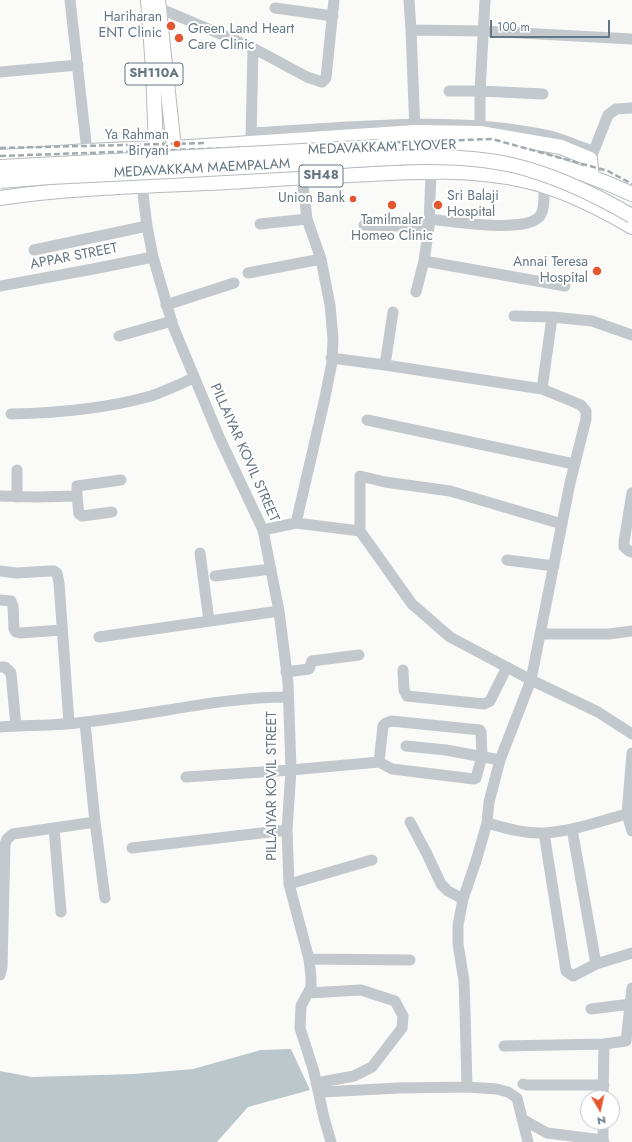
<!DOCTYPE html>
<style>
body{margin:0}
#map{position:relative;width:632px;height:1142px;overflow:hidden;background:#fafaf8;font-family:Jost,sans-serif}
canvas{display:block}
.north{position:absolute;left:580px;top:1090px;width:40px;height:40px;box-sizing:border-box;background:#fff;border:1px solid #c1c8cd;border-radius:50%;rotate:171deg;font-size:11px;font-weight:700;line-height:16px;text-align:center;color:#657683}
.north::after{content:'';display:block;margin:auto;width:14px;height:18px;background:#e4572e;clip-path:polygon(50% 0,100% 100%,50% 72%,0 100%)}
.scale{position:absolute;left:490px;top:20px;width:120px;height:18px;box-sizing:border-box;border:2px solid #657683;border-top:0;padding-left:5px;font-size:12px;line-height:14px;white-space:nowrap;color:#657683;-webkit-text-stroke:3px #fff;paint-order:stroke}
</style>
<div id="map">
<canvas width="632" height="1142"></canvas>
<div class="north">N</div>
<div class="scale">100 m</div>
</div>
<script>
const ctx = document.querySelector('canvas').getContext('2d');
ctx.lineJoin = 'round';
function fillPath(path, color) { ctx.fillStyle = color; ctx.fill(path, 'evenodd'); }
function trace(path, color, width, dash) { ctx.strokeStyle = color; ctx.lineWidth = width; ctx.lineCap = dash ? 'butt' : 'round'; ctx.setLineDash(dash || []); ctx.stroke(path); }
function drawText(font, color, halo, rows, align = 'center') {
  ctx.font = font + ' Jost,sans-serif'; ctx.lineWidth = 4; ctx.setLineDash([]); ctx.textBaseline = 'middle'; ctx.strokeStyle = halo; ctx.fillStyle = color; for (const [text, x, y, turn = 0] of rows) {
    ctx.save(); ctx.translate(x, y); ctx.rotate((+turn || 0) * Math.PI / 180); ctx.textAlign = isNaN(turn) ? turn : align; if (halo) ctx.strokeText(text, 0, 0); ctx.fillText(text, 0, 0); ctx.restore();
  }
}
const water = new Path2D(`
 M 291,1049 L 310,1090 L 248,1107 L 217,1142 L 0,1142 L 0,1071 L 32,1077 L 134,1074 L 193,1069 L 261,1050 Z`);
const minor = new Path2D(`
 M 70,0 L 87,151
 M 409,0 L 411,30 L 483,31 L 632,39
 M 159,8 L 253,48 L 307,77 L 322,82 L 326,78 L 334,0
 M 275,8 L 333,16
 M 411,30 L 415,131
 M 0,72 L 78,65
 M 449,91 L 480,91 L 543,94
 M 251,133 C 346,128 452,115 545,135 C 561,138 577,146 593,151
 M 480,133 L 480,91 L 485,0
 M 251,139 L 253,48
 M 591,158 L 608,115 L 616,109 L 632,108
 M 302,177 L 307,219 L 321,259 L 330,305 L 333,339 L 332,362 L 324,402 L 296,523 L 360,531 L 412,604 L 450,637 L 531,680 L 598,712 L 632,734
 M 142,186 L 147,226 L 153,257 L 173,326 L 220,439 L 263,530 L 279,611 L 288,682 L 291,770 L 287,830 L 289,884 L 309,959 L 311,977 L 311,987 L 301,1006 L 300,1028 L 314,1072 L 324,1118 L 331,1142
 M 428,219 C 450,221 526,234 540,216 C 545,209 544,194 544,186
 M 260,224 L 307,219
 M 364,225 L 429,227
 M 34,250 L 147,226
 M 424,261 L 565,286
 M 248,273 L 321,259
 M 0,286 L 93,269 L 153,257
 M 416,292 L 424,261 L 429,227 L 431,172
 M 166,305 L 234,283
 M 514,316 L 552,317 L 592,321 L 632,335
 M 119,336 L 172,321
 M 331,358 L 385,365 L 542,389 L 581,405 L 586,411 L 586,419 L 570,483 L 531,680 L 500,760 L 489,802 L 487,823 L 476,861 L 463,899 L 458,925 L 458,944 L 464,981 L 465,1010 L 467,1087
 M 385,365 L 393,312
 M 542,389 L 552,317
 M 11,414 C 58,413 105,409 151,396 C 165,391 180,384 194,378
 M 367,420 L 574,464
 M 17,470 L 17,497
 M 632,493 L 624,542 L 624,547 L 629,551 L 632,552
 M 0,496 L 37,497 L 77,496 L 77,486 L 121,480
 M 77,496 L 79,514 L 82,516 L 112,512
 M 263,530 L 296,523
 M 360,531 L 360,476 L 385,482 L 450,491 L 562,524
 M 200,553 L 209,621
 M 507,560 L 554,566
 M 0,571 L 16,573 L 50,571 L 54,571 L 57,573 L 59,583 L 69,723
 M 215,576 L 271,569
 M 0,600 L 11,601 L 13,606 L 14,629 L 16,632 L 20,633 L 62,630
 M 541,634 L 609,634 L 632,631
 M 99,637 L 279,611
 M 0,667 L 5,667 L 11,673 L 16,726
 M 403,670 L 404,690 L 407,696 L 484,704 L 490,701 L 507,667
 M 286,672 L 309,669 L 312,661 L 359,655
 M 0,727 C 28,725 57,726 85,722 C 152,715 221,697 288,697
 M 406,746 L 446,750 L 500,760
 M 186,777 L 291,770 L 379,762 L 383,726 L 386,723 L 391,721 L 480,730 L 481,732 L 482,756 L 476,778 L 474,779 L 392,769 L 379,762
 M 627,814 L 632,831
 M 95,822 L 105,898
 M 410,822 L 427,854 L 441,884 L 448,891 L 463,899
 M 487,823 C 505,828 525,834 545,833 C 573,831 600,821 627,814 L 632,753
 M 54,828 L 61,912
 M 572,829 L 596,964
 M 544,833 L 566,971 L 573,976 L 596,964 L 632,953
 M 132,848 L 287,830
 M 289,884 L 372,860
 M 309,959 L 410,960
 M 0,975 L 2,967 L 5,844 L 7,839 L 13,834 L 95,822 L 85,723
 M 308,993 L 361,990 L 395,1001 L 403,1016 L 402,1028 L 372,1067 L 354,1076 L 316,1083
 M 591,1009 L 631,1004
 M 504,1046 L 604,1044 L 626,1041 L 632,988
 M 523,1084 L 527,1085 L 604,1085
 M 318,1090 L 323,1092 L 398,1088 L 467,1087 L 497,1089 L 508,1092 L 517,1098 L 528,1142
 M 603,1098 L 604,1044
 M 522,1119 L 547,1133 L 603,1140
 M 603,1122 L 603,1140 L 604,1142`);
const major = new Path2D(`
 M 148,0 L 153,69 L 156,148 L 160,170
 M 158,0 L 175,157
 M 378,147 C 408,145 439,142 469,145 C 525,151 581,171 632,194
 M 174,148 L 416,132 L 480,133 L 561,147 L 590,159 L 592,177
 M 0,157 L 87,151 L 156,148
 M 0,198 C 81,186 164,186 245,181 C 287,178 329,176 371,174 C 421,171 473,169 522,180 C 561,188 598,207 632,227`);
const rail = new Path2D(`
 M 0,148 L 206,143
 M 0,156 L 492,139 L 608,171 L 632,184`);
const majorBridge = new Path2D(`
 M 0,167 L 378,147
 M 0,181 L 50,177 C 133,173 215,169 298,164 C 367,160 444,150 512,165 C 555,175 594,194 632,216`);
const markers = [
 [171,26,5,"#e4572e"],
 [179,38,5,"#e4572e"],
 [177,144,4,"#e4572e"],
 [353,199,4,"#e4572e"],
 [392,205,5,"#e4572e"],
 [438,205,5,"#e4572e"],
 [597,271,5,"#e4572e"]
];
const shields = [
 [154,74,58],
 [321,176,44]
];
const shieldNames = [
 ["SH110A",154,74],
 ["SH48",321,176]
];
const poiNames = [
 ["Hariharan",162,18],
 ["ENT Clinic",162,34],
 ["Green Land Heart",188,30,"left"],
 ["Care Clinic",188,46,"left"],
 ["Ya Rahman",169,136],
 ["Biryani",169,152],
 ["Sri Balaji",447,197,"left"],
 ["Hospital",447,213,"left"],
 ["Union Bank",345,199],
 ["Tamilmalar",392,221,"center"],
 ["Homeo Clinic",392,237,"center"],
 ["Annai Teresa",588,263],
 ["Hospital",588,279]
];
const streetNames = [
 ["MEDAVAKKAM FLYOVER",382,148,-2],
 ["MEDAVAKKAM MAEMPALAM",202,169,-3],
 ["APPAR STREET",74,257,-11],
 ["PILLAIYAR KOVIL STREET",244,453,66],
 ["PILLAIYAR KOVIL STREET",273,786,-90]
];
fillPath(water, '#bbc7cb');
trace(major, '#b5babe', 16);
trace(minor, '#c3c8cc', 11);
trace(major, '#fff', 14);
trace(rail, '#a2aab0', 2.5, [6, 3]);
trace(majorBridge, '#b5babe', 16, []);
trace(majorBridge, '#fff', 14);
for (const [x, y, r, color] of markers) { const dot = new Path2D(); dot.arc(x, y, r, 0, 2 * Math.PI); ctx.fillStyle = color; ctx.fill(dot); trace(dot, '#fff', 1.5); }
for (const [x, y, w] of shields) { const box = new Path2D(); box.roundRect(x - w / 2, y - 11, w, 22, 3); ctx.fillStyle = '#fff'; ctx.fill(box); trace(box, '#657683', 1); }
drawText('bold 13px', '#657683', null, shieldNames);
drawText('14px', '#657683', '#fff', poiNames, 'right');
drawText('14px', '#657683', '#fff', streetNames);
</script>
